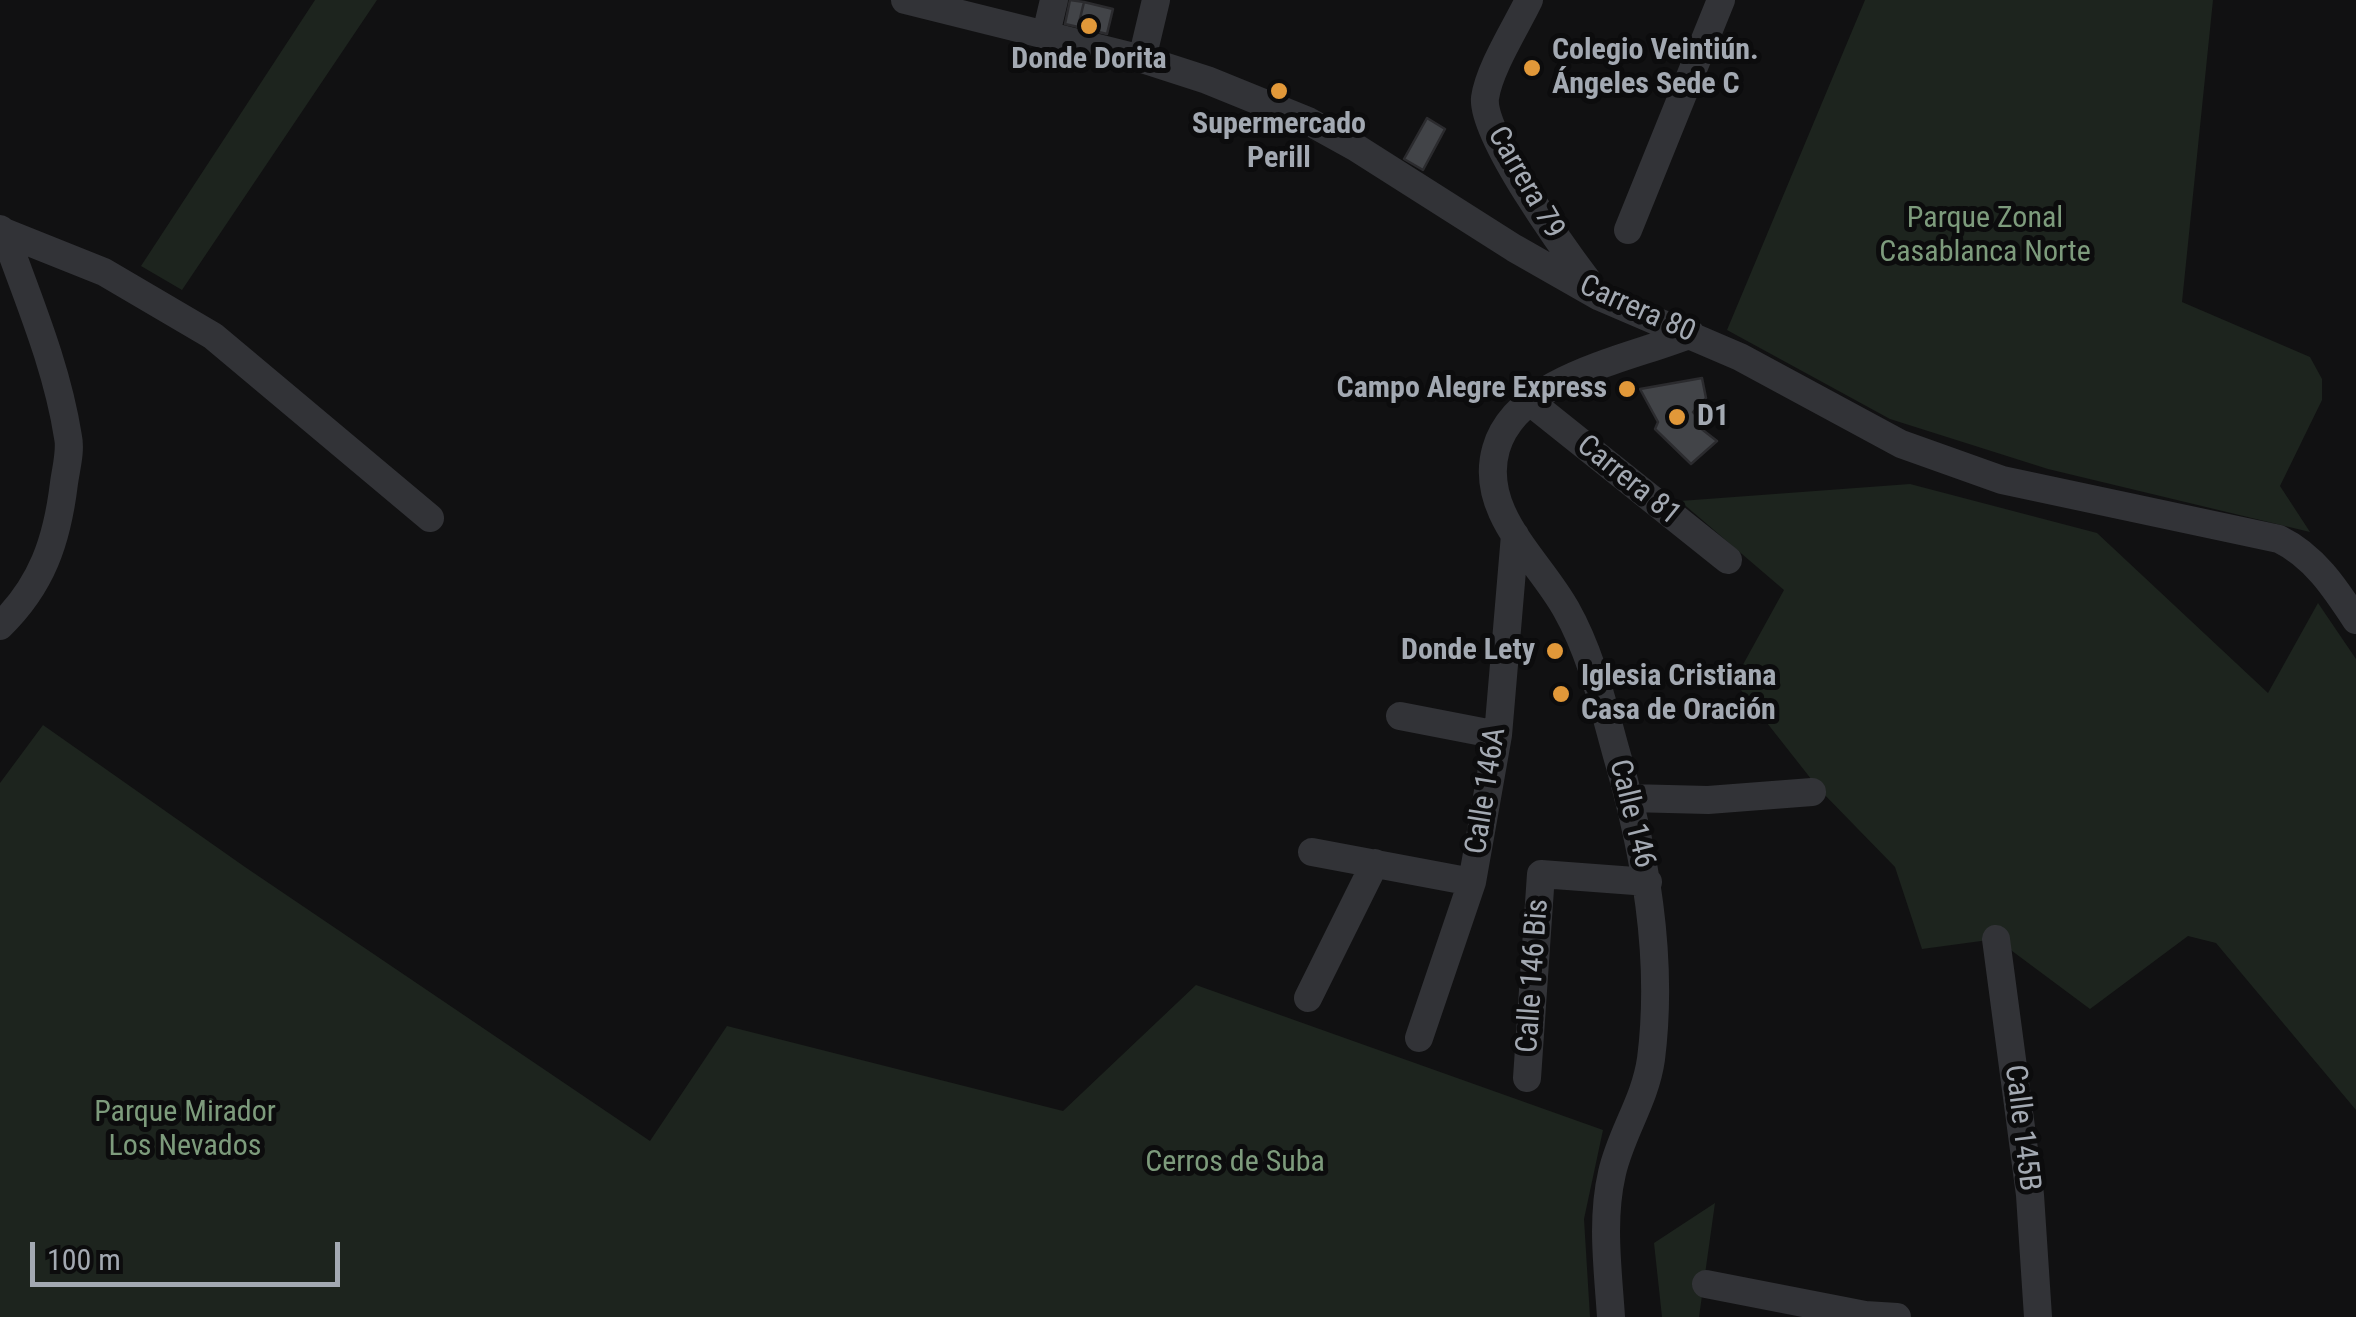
<!DOCTYPE html>
<meta charset="utf-8">
<style>
body{margin:0}
#map{position:relative;width:2356px;height:1317px;overflow:hidden;background:#111112;font-family:"Roboto Condensed",sans-serif}
canvas{display:block}
.scale{position:absolute;left:30px;top:1242px;width:310px;height:45px;box-sizing:border-box;border:5px solid #a3a9b2;border-top:0;padding-left:12px;font-size:30px;line-height:35px;white-space:nowrap;color:#a3a9b2;-webkit-text-stroke:8px #0c0c0d;paint-order:stroke}
</style>
<div id="map">
<canvas width="2356" height="1317"></canvas>
<div class="scale">100 m</div>
</div>
<script>
const ctx = document.querySelector('canvas').getContext('2d');
ctx.lineJoin = 'round';
function fillPath(path, color) { ctx.fillStyle = color; ctx.fill(path, 'evenodd'); }
function trace(path, color, width, dash) { ctx.strokeStyle = color; ctx.lineWidth = width; ctx.lineCap = dash ? 'butt' : 'round'; ctx.setLineDash(dash || []); ctx.stroke(path); }
function drawText(font, color, halo, rows, align = 'center') {
  ctx.font = font + ' "Roboto Condensed",sans-serif'; ctx.lineWidth = 10; ctx.setLineDash([]); ctx.textBaseline = 'middle'; ctx.strokeStyle = halo; ctx.fillStyle = color; for (const [text, x, y, turn = 0] of rows) {
    ctx.save(); ctx.translate(x, y); ctx.rotate((+turn || 0) * Math.PI / 180); ctx.textAlign = isNaN(turn) ? turn : align; if (halo) ctx.strokeText(text, 0, 0); ctx.fillText(text, 0, 0); ctx.restore();
  }
}
const green = new Path2D(`
 M 315,0 L 377,0 L 182,290 L 141,266 Z
 M 1865,0 L 2213,0 L 2182,302 L 2310,357 L 2322,379 L 2322,400 L 2280,486 L 2310,532 L 2048,469 L 1890,419 L 1727,330 Z
 M 1910,484 L 2097,533 L 2268,693 L 2318,603 L 2356,659 L 2356,1110 L 2216,943 L 2188,936 L 2090,1009 L 1996,939 L 1922,949 L 1895,867 L 1819,789 L 1734,681 L 1784,590 L 1680,501 Z
 M 43,725 L 245,867 L 650,1141 L 727,1026 L 1063,1111 L 1196,985 L 1603,1130 L 1584,1219 L 1590,1317 L 0,1317 L 0,783 Z
 M 1715,1203 L 1699,1317 L 1662,1317 L 1654,1243 Z`);
const building = new Path2D(`
 M 1070,0 L 1084,2 L 1078,27 L 1065,24 Z
 M 1084,2 L 1113,9 L 1107,34 L 1078,27 Z
 M 1427,118 L 1445,129 L 1423,170 L 1404,159 Z
 M 1702,378 L 1706,398 L 1693,412 L 1703,422 L 1699,427 L 1717,441 L 1691,464 L 1655,429 L 1658,422 L 1640,389 Z`);
const minor = new Path2D(`
 M 905,0 L 1142,59 L 1207,80 L 1308,121 L 1355,147 L 1514,248 L 1600,297 L 1740,357 L 1901,444 L 2002,480 L 2279,539 C 2314,556 2335,588 2356,620
 M 1529,0 C 1516,27 1489,69 1485,98 C 1481,135 1566,252 1590,284
 M 1046,34 L 1054,0
 M 1142,59 L 1156,0
 M 0,229 L 4,232 C 28,299 57,366 68,437 C 71,451 66,468 64,483 C 57,541 42,585 0,626
 M 1628,230 L 1721,0
 M 4,232 L 104,272 L 213,336 L 430,518
 M 1529,401 L 1728,560
 M 1400,716 L 1498,735
 M 1629,798 L 1708,800 L 1812,792
 M 1312,852 L 1472,882
 M 1996,939 L 2030,1195 L 2038,1317
 M 1308,998 L 1375,863
 M 1419,1038 L 1472,882 L 1498,735 L 1515,535
 M 1527,1078 L 1541,874 L 1648,882
 M 1706,1284 L 1865,1315 L 1897,1317
 M 1611,1317 C 1608,1270 1601,1220 1612,1173 C 1621,1133 1645,1101 1651,1059 C 1664,956 1645,852 1616,752 C 1603,705 1591,653 1566,609 C 1539,560 1478,512 1496,449 C 1516,377 1630,359 1691,334`);
const markers = [
 [1089,26,10,"#e19839"],
 [1532,68,10,"#e19839"],
 [1279,91,10,"#e19839"],
 [1627,389,10,"#e19839"],
 [1677,417,10,"#e19839"],
 [1555,651,10,"#e19839"],
 [1561,694,10,"#e19839"]
];
const poiNames = [
 ["Colegio Veintiún.",1552,51],
 ["Ángeles Sede C",1552,85],
 ["Donde Dorita",1089,60,"center"],
 ["Supermercado",1279,125,"center"],
 ["Perill",1279,159,"center"],
 ["Campo Alegre Express",1607,389,"right"],
 ["D1",1697,417],
 ["Donde Lety",1535,651,"right"],
 ["Iglesia Cristiana",1581,677],
 ["Casa de Oración",1581,711]
];
const streetNames = [
 ["Carrera 79",1525,183,60],
 ["Carrera 80",1637,310,24],
 ["Carrera 81",1628,481,39],
 ["Calle 146A",1487,791,-81],
 ["Calle 146",1631,814,76],
 ["Calle 146 Bis",1534,976,-86],
 ["Calle 145B",2021,1128,83]
];
const parkNames = [
 ["Parque Zonal",1985,219],
 ["Casablanca Norte",1985,253],
 ["Parque Mirador",185,1113],
 ["Los Nevados",185,1147],
 ["Cerros de Suba",1235,1163]
];
fillPath(green, '#1d241e');
fillPath(building, '#424448');
trace(building, '#2b2b2e', 2.5);
trace(minor, '#323337', 28);
for (const [x, y, r, color] of markers) { const dot = new Path2D(); dot.arc(x, y, r, 0, 2 * Math.PI); ctx.fillStyle = color; ctx.fill(dot); trace(dot, '#0c0c0d', 4); }
drawText('bold 30px', '#a3a9b2', '#0c0c0d', poiNames, 'left');
drawText('30px', '#a3a9b2', '#0c0c0d', streetNames);
drawText('30px', '#7d9b7c', '#0c0c0d', parkNames);
</script>
